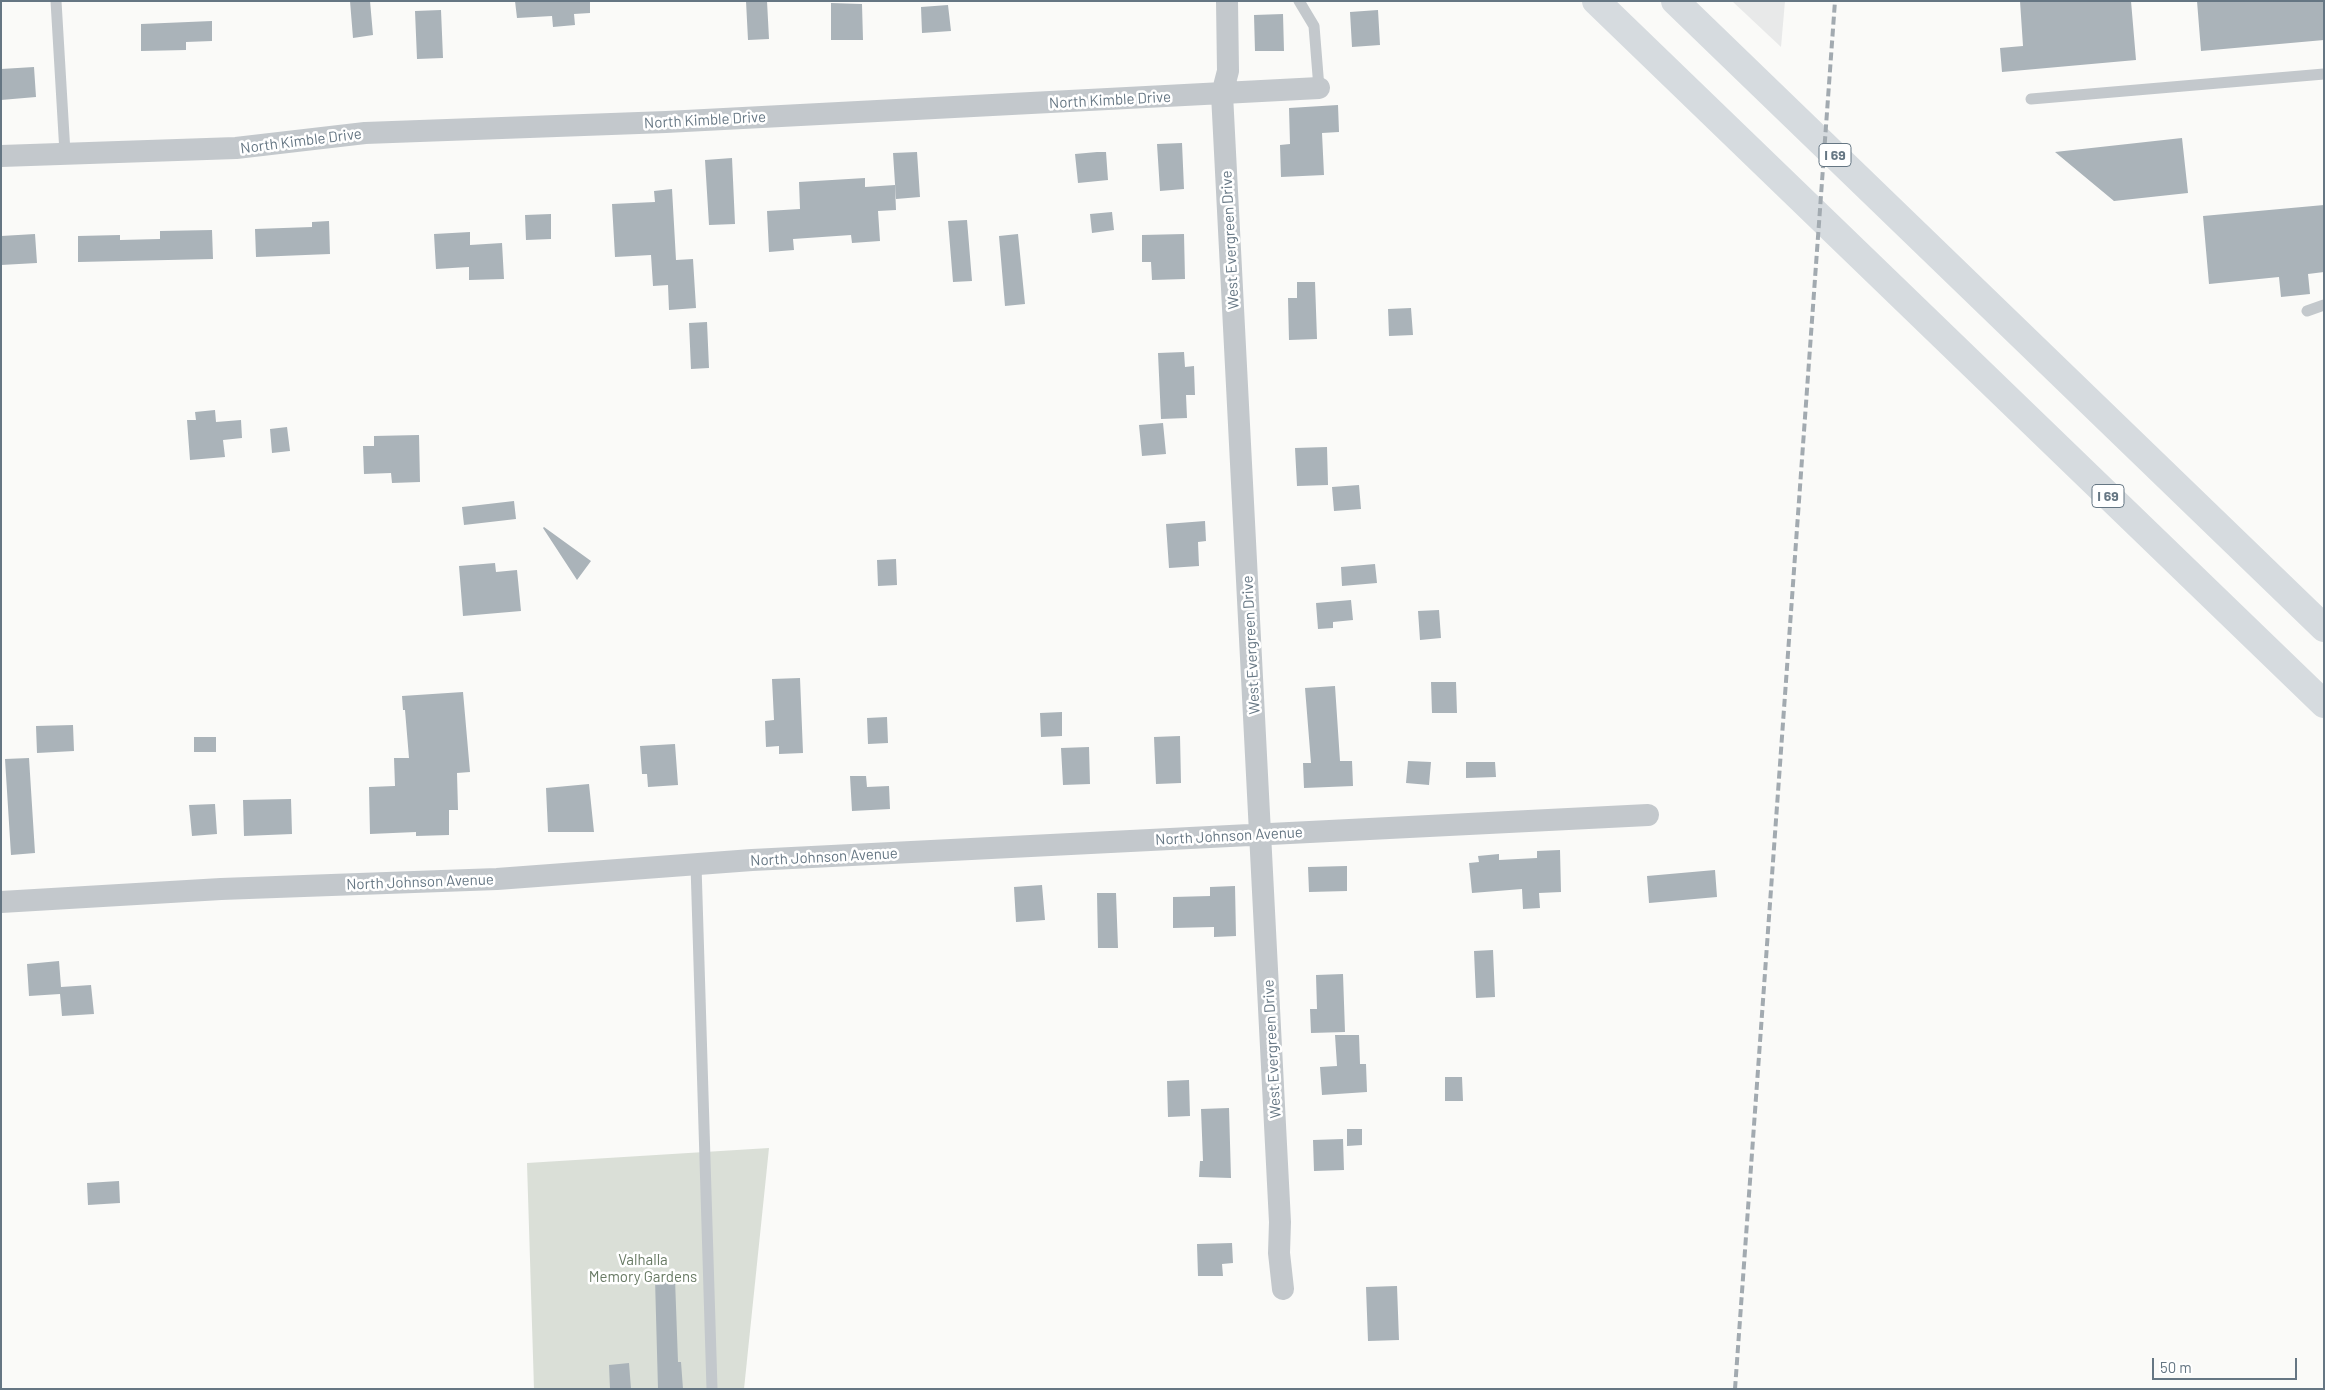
<!DOCTYPE html>
<style>
body{margin:0}
#map{position:relative;width:2325px;height:1390px;overflow:hidden;background:#fafaf8;font-family:Barlow,sans-serif}
canvas{display:block}
.frame{position:absolute;inset:0;border:2px solid #657683;pointer-events:none}
.scale{position:absolute;left:2152px;top:1358px;width:145px;height:22px;box-sizing:border-box;border:2px solid #657683;border-top:0;padding-left:6px;font-size:15px;line-height:18px;white-space:nowrap;color:#657683;-webkit-text-stroke:4px #fff;paint-order:stroke}
</style>
<div id="map">
<canvas width="2325" height="1390"></canvas>
<div class="frame"></div>
<div class="scale">50 m</div>
</div>
<script>
const ctx = document.querySelector('canvas').getContext('2d');
ctx.lineJoin = 'round';
function fillPath(path, color) { ctx.fillStyle = color; ctx.fill(path, 'evenodd'); }
function trace(path, color, width, dash) { ctx.strokeStyle = color; ctx.lineWidth = width; ctx.lineCap = dash ? 'butt' : 'round'; ctx.setLineDash(dash || []); ctx.stroke(path); }
function drawText(font, color, halo, rows, align = 'center') {
  ctx.font = font + ' Barlow,sans-serif'; ctx.lineWidth = 5; ctx.setLineDash([]); ctx.textBaseline = 'middle'; ctx.strokeStyle = halo; ctx.fillStyle = color; for (const [text, x, y, turn = 0] of rows) {
    ctx.save(); ctx.translate(x, y); ctx.rotate((+turn || 0) * Math.PI / 180); ctx.textAlign = isNaN(turn) ? turn : align; if (halo) ctx.strokeText(text, 0, 0); ctx.fillText(text, 0, 0); ctx.restore();
  }
}
const built = new Path2D(`
 M 1732,1 L 1785,1 L 1781,47 Z`);
const green = new Path2D(`
 M 769,1148 L 744,1389 L 534,1389 L 527,1163 Z`);
const building = new Path2D(`
 M 350,1 L 370,1 L 373,35 L 353,38 Z
 M 515,1 L 590,1 L 590,13 L 574,14 L 575,25 L 553,27 L 552,16 L 517,18 Z
 M 746,1 L 767,1 L 769,39 L 748,40 Z
 M 2020,1 L 2131,1 L 2136,60 L 2002,72 L 2000,48 L 2023,46 Z
 M 2197,1 L 2324,1 L 2324,40 L 2201,51 Z
 M 831,3 L 862,4 L 863,40 L 831,40 Z
 M 948,5 L 951,31 L 922,33 L 921,7 Z
 M 441,10 L 443,58 L 417,59 L 415,11 Z
 M 1378,10 L 1380,45 L 1352,47 L 1350,12 Z
 M 1283,14 L 1284,51 L 1255,51 L 1254,15 Z
 M 212,21 L 212,41 L 186,42 L 186,50 L 141,51 L 141,24 Z
 M 34,67 L 36,97 L 1,100 L 1,69 Z
 M 1338,105 L 1339,132 L 1322,133 L 1324,175 L 1281,177 L 1280,145 L 1290,144 L 1289,108 Z
 M 2182,138 L 2188,193 L 2114,201 L 2055,152 Z
 M 1182,143 L 1184,189 L 1160,191 L 1157,144 Z
 M 917,152 L 920,197 L 896,199 L 893,153 Z
 M 1097,152 L 1106,152 L 1108,180 L 1078,183 L 1075,154 Z
 M 732,158 L 735,224 L 709,225 L 705,160 Z
 M 865,178 L 865,187 L 895,185 L 896,210 L 878,211 L 880,241 L 852,243 L 851,235 L 793,239 L 794,250 L 769,252 L 767,211 L 800,209 L 799,182 Z
 M 672,189 L 676,260 L 693,259 L 696,308 L 669,310 L 668,285 L 653,286 L 651,255 L 615,257 L 612,204 L 655,202 L 654,191 Z
 M 2324,205 L 2324,272 L 2308,274 L 2310,294 L 2281,297 L 2279,277 L 2209,284 L 2203,216 Z
 M 1112,212 L 1114,230 L 1092,233 L 1090,214 Z
 M 551,214 L 551,239 L 526,240 L 525,215 Z
 M 967,220 L 972,281 L 953,282 L 948,221 Z
 M 329,221 L 330,254 L 256,257 L 255,229 L 312,227 L 312,222 Z
 M 212,230 L 213,259 L 78,262 L 78,236 L 120,235 L 120,240 L 160,239 L 160,231 Z
 M 470,232 L 470,245 L 502,243 L 504,279 L 469,280 L 469,267 L 436,269 L 434,234 Z
 M 35,234 L 37,263 L 1,265 L 1,236 Z
 M 1018,234 L 1025,304 L 1005,306 L 999,236 Z
 M 1184,234 L 1185,279 L 1152,280 L 1151,262 L 1142,262 L 1142,235 Z
 M 1297,282 L 1315,282 L 1317,339 L 1289,340 L 1288,298 L 1297,298 Z
 M 1411,308 L 1413,335 L 1389,336 L 1388,309 Z
 M 707,322 L 709,368 L 691,369 L 689,323 Z
 M 1184,352 L 1185,367 L 1194,366 L 1195,395 L 1186,395 L 1187,418 L 1161,419 L 1158,353 Z
 M 215,410 L 216,422 L 241,420 L 242,438 L 223,440 L 225,457 L 190,460 L 187,420 L 196,420 L 195,412 Z
 M 1163,423 L 1166,454 L 1142,456 L 1139,425 Z
 M 287,427 L 290,451 L 272,453 L 270,429 Z
 M 419,435 L 420,482 L 392,483 L 391,473 L 364,474 L 363,446 L 374,446 L 374,436 Z
 M 1327,447 L 1328,485 L 1297,486 L 1295,448 Z
 M 1359,485 L 1361,509 L 1334,511 L 1332,487 Z
 M 514,501 L 516,519 L 464,525 L 462,507 Z
 M 1205,521 L 1206,541 L 1198,542 L 1199,566 L 1169,568 L 1166,524 Z
 M 544,527 L 591,561 L 577,580 L 543,528 Z
 M 896,559 L 897,585 L 878,586 L 877,560 Z
 M 495,563 L 496,572 L 517,570 L 521,611 L 463,616 L 459,566 Z
 M 1375,564 L 1377,583 L 1342,586 L 1341,567 Z
 M 1351,600 L 1353,620 L 1333,622 L 1333,628 L 1318,629 L 1316,603 Z
 M 1439,610 L 1441,638 L 1420,640 L 1418,611 Z
 M 800,678 L 803,753 L 779,754 L 779,746 L 766,747 L 765,721 L 774,720 L 772,679 Z
 M 1431,682 L 1456,682 L 1457,713 L 1432,713 Z
 M 1335,686 L 1340,761 L 1352,761 L 1353,786 L 1304,788 L 1303,763 L 1311,763 L 1305,688 Z
 M 463,692 L 470,772 L 457,773 L 458,810 L 449,810 L 449,835 L 416,836 L 416,832 L 370,834 L 369,787 L 395,786 L 394,758 L 409,758 L 405,710 L 403,710 L 402,696 Z
 M 1062,712 L 1062,736 L 1041,737 L 1040,713 Z
 M 887,717 L 888,743 L 868,744 L 867,718 Z
 M 73,725 L 74,751 L 37,753 L 36,726 Z
 M 1180,736 L 1181,783 L 1156,784 L 1154,737 Z
 M 194,737 L 216,737 L 216,752 L 194,752 Z
 M 675,744 L 678,785 L 648,787 L 647,774 L 642,774 L 640,746 Z
 M 1089,747 L 1090,784 L 1063,785 L 1061,748 Z
 M 29,758 L 35,853 L 11,855 L 5,759 Z
 M 1408,761 L 1431,762 L 1429,785 L 1406,783 Z
 M 1466,762 L 1495,762 L 1496,777 L 1466,778 Z
 M 850,776 L 866,776 L 867,787 L 889,786 L 890,809 L 852,811 Z
 M 589,784 L 594,832 L 548,832 L 546,788 Z
 M 291,799 L 292,834 L 244,836 L 243,800 Z
 M 215,804 L 217,834 L 192,836 L 189,805 Z
 M 1560,850 L 1561,892 L 1539,893 L 1540,908 L 1523,909 L 1522,889 L 1472,893 L 1469,863 L 1479,862 L 1478,856 L 1499,854 L 1499,860 L 1537,858 L 1537,851 Z
 M 1347,866 L 1347,891 L 1309,892 L 1308,867 Z
 M 1715,870 L 1717,897 L 1649,903 L 1647,876 Z
 M 1042,885 L 1045,920 L 1016,922 L 1014,887 Z
 M 1235,886 L 1236,936 L 1214,937 L 1214,927 L 1173,928 L 1173,897 L 1210,896 L 1210,887 Z
 M 1097,893 L 1116,893 L 1118,948 L 1098,948 Z
 M 1493,950 L 1495,997 L 1476,998 L 1474,951 Z
 M 59,961 L 61,987 L 91,985 L 94,1014 L 62,1016 L 60,994 L 29,996 L 27,964 Z
 M 1343,974 L 1345,1032 L 1311,1033 L 1310,1009 L 1317,1009 L 1316,975 Z
 M 1335,1035 L 1359,1035 L 1360,1064 L 1366,1064 L 1367,1092 L 1322,1095 L 1320,1067 L 1337,1066 Z
 M 1445,1077 L 1462,1077 L 1463,1101 L 1445,1101 Z
 M 1189,1080 L 1190,1116 L 1168,1117 L 1167,1081 Z
 M 1229,1108 L 1231,1178 L 1199,1177 L 1200,1161 L 1203,1161 L 1201,1109 Z
 M 1347,1129 L 1362,1129 L 1362,1145 L 1347,1146 Z
 M 1343,1139 L 1344,1170 L 1314,1171 L 1313,1140 Z
 M 119,1181 L 120,1203 L 88,1205 L 87,1183 Z
 M 1232,1243 L 1233,1263 L 1222,1264 L 1223,1276 L 1198,1276 L 1197,1244 Z
 M 655,1279 L 675,1279 L 678,1362 L 681,1362 L 683,1389 L 658,1389 Z
 M 1397,1286 L 1399,1340 L 1368,1341 L 1366,1287 Z
 M 629,1363 L 631,1389 L 610,1389 L 609,1365 Z`);
const lane = new Path2D(`
 M 56,1 L 65,153
 M 1299,1 L 1314,26 L 1319,88
 M 2031,99 L 2324,74
 M 2307,311 L 2324,305
 M 696,865 L 712,1389`);
const street = new Path2D(`
 M 1227,1 L 1228,71 L 1222,94 L 1280,1222 L 1279,1253 L 1283,1289
 M 1,156 L 236,148 L 365,133 L 666,122 L 1319,88
 M 1,902 L 221,889 L 497,879 L 752,860 L 1648,815`);
const highway = new Path2D(`
 M 1596,1 L 2324,704
 M 1675,1 L 2324,628`);
const rail = new Path2D(`
 M 1735,1389 L 1835,1`);
const shields = [
 [1835,155,32],
 [2108,496,32]
];
const shieldNames = [
 ["I 69",1835,155],
 ["I 69",2108,496]
];
const streetNames = [
 ["North Kimble Drive",1110,100,-3],
 ["North Kimble Drive",705,120,-3],
 ["North Kimble Drive",301,141,-7],
 ["West Evergreen Drive",1230,240,-93],
 ["West Evergreen Drive",1251,645,-93],
 ["North Johnson Avenue",1229,836,-3],
 ["North Johnson Avenue",824,857,-3],
 ["North Johnson Avenue",420,882,-2],
 ["West Evergreen Drive",1272,1049,-93]
];
const parkNames = [
 ["Valhalla",643,1260],
 ["Memory Gardens",643,1277]
];
fillPath(built, '#e8e9e9');
fillPath(green, '#dadfd7');
fillPath(building, '#aab3b9');
trace(lane, '#c3c8cc', 11);
trace(street, '#c3c8cc', 22);
trace(highway, '#d6dbdf', 28);
trace(rail, '#a2aab0', 4, [8, 4]);
for (const [x, y, w] of shields) { const box = new Path2D(); box.roundRect(x - w / 2, y - 11.5, w, 23, 4); ctx.fillStyle = '#fff'; ctx.fill(box); trace(box, '#657683', 1); }
drawText('bold 14px', '#657683', null, shieldNames);
drawText('15px', '#657683', '#fff', streetNames);
drawText('15px', '#687a64', '#fff', parkNames);
</script>
